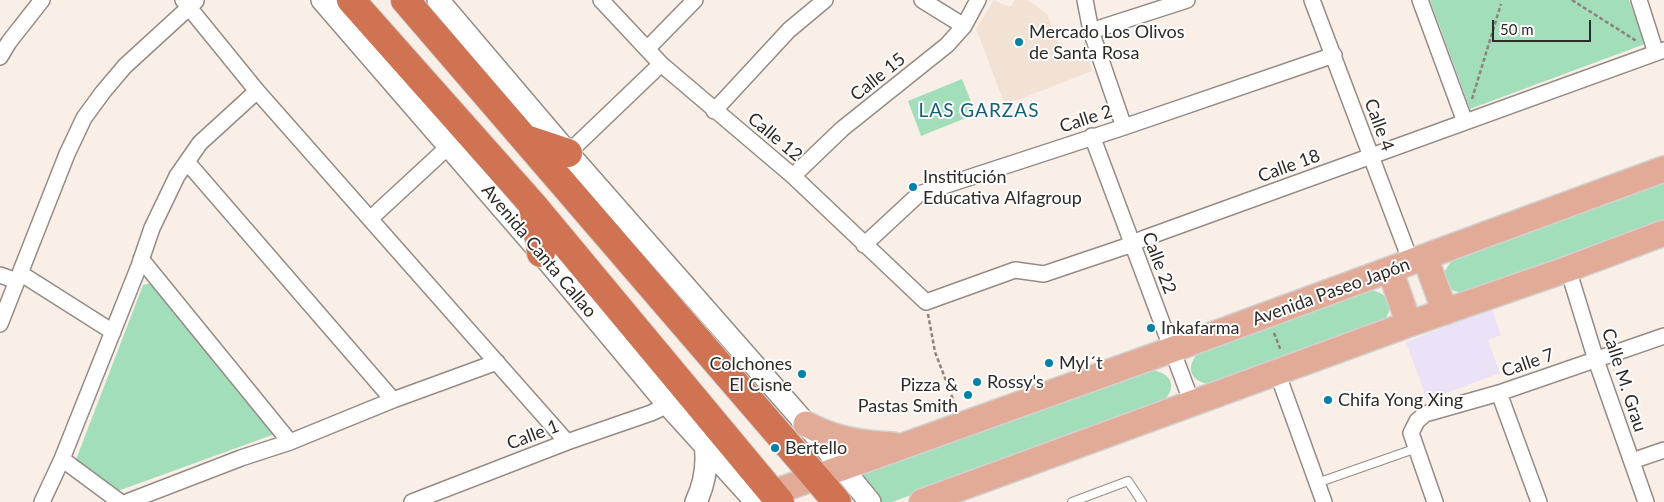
<!DOCTYPE html>
<meta charset="utf-8">
<style>
body{margin:0}
#map{position:relative;width:1664px;height:502px;overflow:hidden;background:#f9efe7;font-family:Lato,sans-serif}
canvas{display:block}
.scale{position:absolute;left:1492px;top:20px;width:99px;height:22px;box-sizing:border-box;border:2px solid #2e2a27;border-top:0;padding-left:6px;font-size:15px;line-height:18px;white-space:nowrap;color:#2e2a27;-webkit-text-stroke:4px #fefefe;paint-order:stroke}
</style>
<div id="map">
<canvas width="1664" height="502"></canvas>
<div class="scale">50 m</div>
</div>
<script>
const ctx = document.querySelector('canvas').getContext('2d');
ctx.lineJoin = 'round';
function fillPath(path, color) { ctx.fillStyle = color; ctx.fill(path, 'evenodd'); }
function trace(path, color, width, dash) { ctx.strokeStyle = color; ctx.lineWidth = width; ctx.lineCap = dash ? 'butt' : 'round'; ctx.setLineDash(dash || []); ctx.stroke(path); }
function drawText(font, color, halo, rows, align = 'center') {
  ctx.font = font + ' Lato,sans-serif'; ctx.lineWidth = 4; ctx.setLineDash([]); ctx.textBaseline = 'middle'; ctx.strokeStyle = halo; ctx.fillStyle = color; for (const [text, x, y, turn = 0] of rows) {
    ctx.save(); ctx.translate(x, y); ctx.rotate((+turn || 0) * Math.PI / 180); ctx.textAlign = isNaN(turn) ? turn : align; if (halo) ctx.strokeText(text, 0, 0); ctx.fillText(text, 0, 0); ctx.restore();
  }
}
const built = new Path2D(`
 M 994,0 L 1010,7 L 1015,0 L 1028,0 L 1047,14 L 1066,61 L 1088,54 L 1092,71 L 1005,105 L 976,29 Z`);
const industrial = new Path2D(`
 M 1492,309 L 1501,335 L 1488,340 L 1500,373 L 1427,400 L 1406,342 Z`);
const green = new Path2D(`
 M 1430,0 L 1629,0 L 1645,44 L 1470,109 Z
 M 962,79 L 976,114 L 921,136 L 908,101 Z
 M 1664,181 L 1664,219 L 1463,293 C 1442,290 1438,275 1453,260 Z
 M 151,283 L 275,434 L 115,492 L 75,462 L 143,285 Z
 M 1370,290 C 1391,293 1396,309 1381,324 L 1212,385 C 1189,382 1184,366 1201,350 Z
 M 1150,370 C 1174,372 1178,390 1160,404 L 892,502 L 878,502 L 857,478 L 863,474 Z`);
const path = new Path2D(`
 M 1572,0 L 1638,42
 M 1472,99 L 1501,4
 M 928,314 L 935,352 L 956,407
 M 1274,333 L 1281,351`);
const lane = new Path2D(`
 M 1317,483 L 1417,448
 M 1072,502 L 1128,481 L 1142,502`);
const street = new Path2D(`
 M 183,0 L 257,91 L 567,442
 M 601,0 L 661,64 L 793,176 L 926,302 L 1015,270 L 1044,274 L 1124,247 L 1145,238 L 1664,50
 M 922,0 L 964,26
 M 1085,0 L 1091,31 L 1124,127
 M 1312,0 L 1411,262
 M 1420,0 L 1465,122
 M 1639,0 L 1656,53
 M 1091,31 L 1187,0
 M 647,49 L 695,0
 M 0,57 L 9,42 L 42,0
 M 714,111 L 789,30 L 825,0
 M 1092,136 L 1192,403
 M 568,153 L 661,64
 M 187,162 L 393,400
 M 793,176 L 842,129 L 947,45 L 964,26 L 978,0
 M 370,219 L 449,146
 M 864,245 L 919,194 L 1124,127 L 1334,55
 M 141,259 L 290,442
 M 1568,269 L 1596,360 L 1646,502
 M 20,273 L 113,332
 M 0,275 L 17,281
 M 0,324 L 67,154 L 84,118 L 103,92 L 125,66 L 196,1
 M 1277,372 L 1324,502
 M 1499,393 L 1539,502
 M 62,459 L 120,502
 M 1632,461 L 1664,450
 M 42,502 L 62,459 L 139,266 L 152,228 L 177,176 L 200,143 L 257,91
 M 127,502 L 241,458 L 290,442 L 393,400 L 497,362
 M 412,502 L 567,442 L 651,413 L 668,405
 M 1435,502 L 1411,433 L 1417,421 L 1425,414 L 1499,393 L 1664,336`);
const secondary = new Path2D(`
 M 322,0 L 541,253 L 668,405 L 756,502
 M 438,0 L 568,153 L 806,424 L 870,502
 M 696,502 C 705,483 708,465 705,444`);
const primary = new Path2D(`
 M 1425,257 L 1445,312
 M 1390,270 L 1409,324
 M 806,424 C 834,439 861,444 893,445
 M 772,493 L 1171,350 L 1664,169
 M 922,502 L 1409,324 L 1568,269 L 1664,233`);
const highway = new Path2D(`
 M 351,0 L 533,205 L 780,502
 M 405,0 L 837,502
 M 526,139 L 568,153
 M 533,207 L 541,253`);
const markers = [
 [1019,42,5,"#0081a5"],
 [913,187,5,"#0081a5"],
 [1151,328,5,"#0081a5"],
 [1049,363,5,"#0081a5"],
 [802,374,5,"#0081a5"],
 [977,382,5,"#0081a5"],
 [968,395,5,"#0081a5"],
 [1328,400,5,"#0081a5"],
 [775,448,5,"#0081a5"]
];
const poiNames = [
 ["Mercado Los Olivos",1029,32],
 ["de Santa Rosa",1029,53],
 ["Institución",923,177],
 ["Educativa Alfagroup",923,198],
 ["Inkafarma",1161,328],
 ["Myl´t",1059,363],
 ["Colchones",792,364,"right"],
 ["El Cisne",792,385,"right"],
 ["Rossy's",987,382],
 ["Pizza &",958,385,"right"],
 ["Pastas Smith",958,406,"right"],
 ["Chifa Yong Xing",1338,400],
 ["Bertello",785,448]
];
const streetNames = [
 ["Calle 15",878,77,-39],
 ["Calle 2",1086,119,-18],
 ["Calle 4",1379,125,70],
 ["Calle 12",775,137,40],
 ["Calle 18",1289,166,-20],
 ["Avenida Canta Callao",539,251,50],
 ["Calle 22",1159,263,69],
 ["Avenida Paseo Japón",1331,292,-20],
 ["Calle 7",1528,363,-19],
 ["Calle M. Grau",1624,380,72],
 ["Calle 1",533,435,-21]
];
const neighbourhoodNames = [
 ["LAS GARZAS",979,111]
];
fillPath(built, '#f2e2d5');
fillPath(industrial, '#ece2f7');
fillPath(green, '#a3deba');
trace(lane, '#948b84', 10);
trace(street, '#948b84', 18);
trace(secondary, '#948b84', 24);
trace(primary, '#d1d0cf', 28);
trace(highway, '#d1d0cf', 30);
trace(path, '#8a837e', 2.5, [4, 2.5]);
trace(lane, '#fff', 8);
trace(street, '#fff', 15);
trace(secondary, '#fff', 21);
trace(primary, '#e2ab97', 25);
trace(highway, '#cf7352', 28);
for (const [x, y, r, color] of markers) { const dot = new Path2D(); dot.arc(x, y, r, 0, 2 * Math.PI); ctx.fillStyle = color; ctx.fill(dot); trace(dot, '#fefefe', 2); }
drawText('18px', '#2e2a27', '#fefefe', poiNames, 'left');
drawText('18px', '#2e2a27', '#fefefe', streetNames);
ctx.letterSpacing = '1px';
drawText('19px', '#155f79', '#fefefe', neighbourhoodNames);
ctx.letterSpacing = '0px';
</script>
